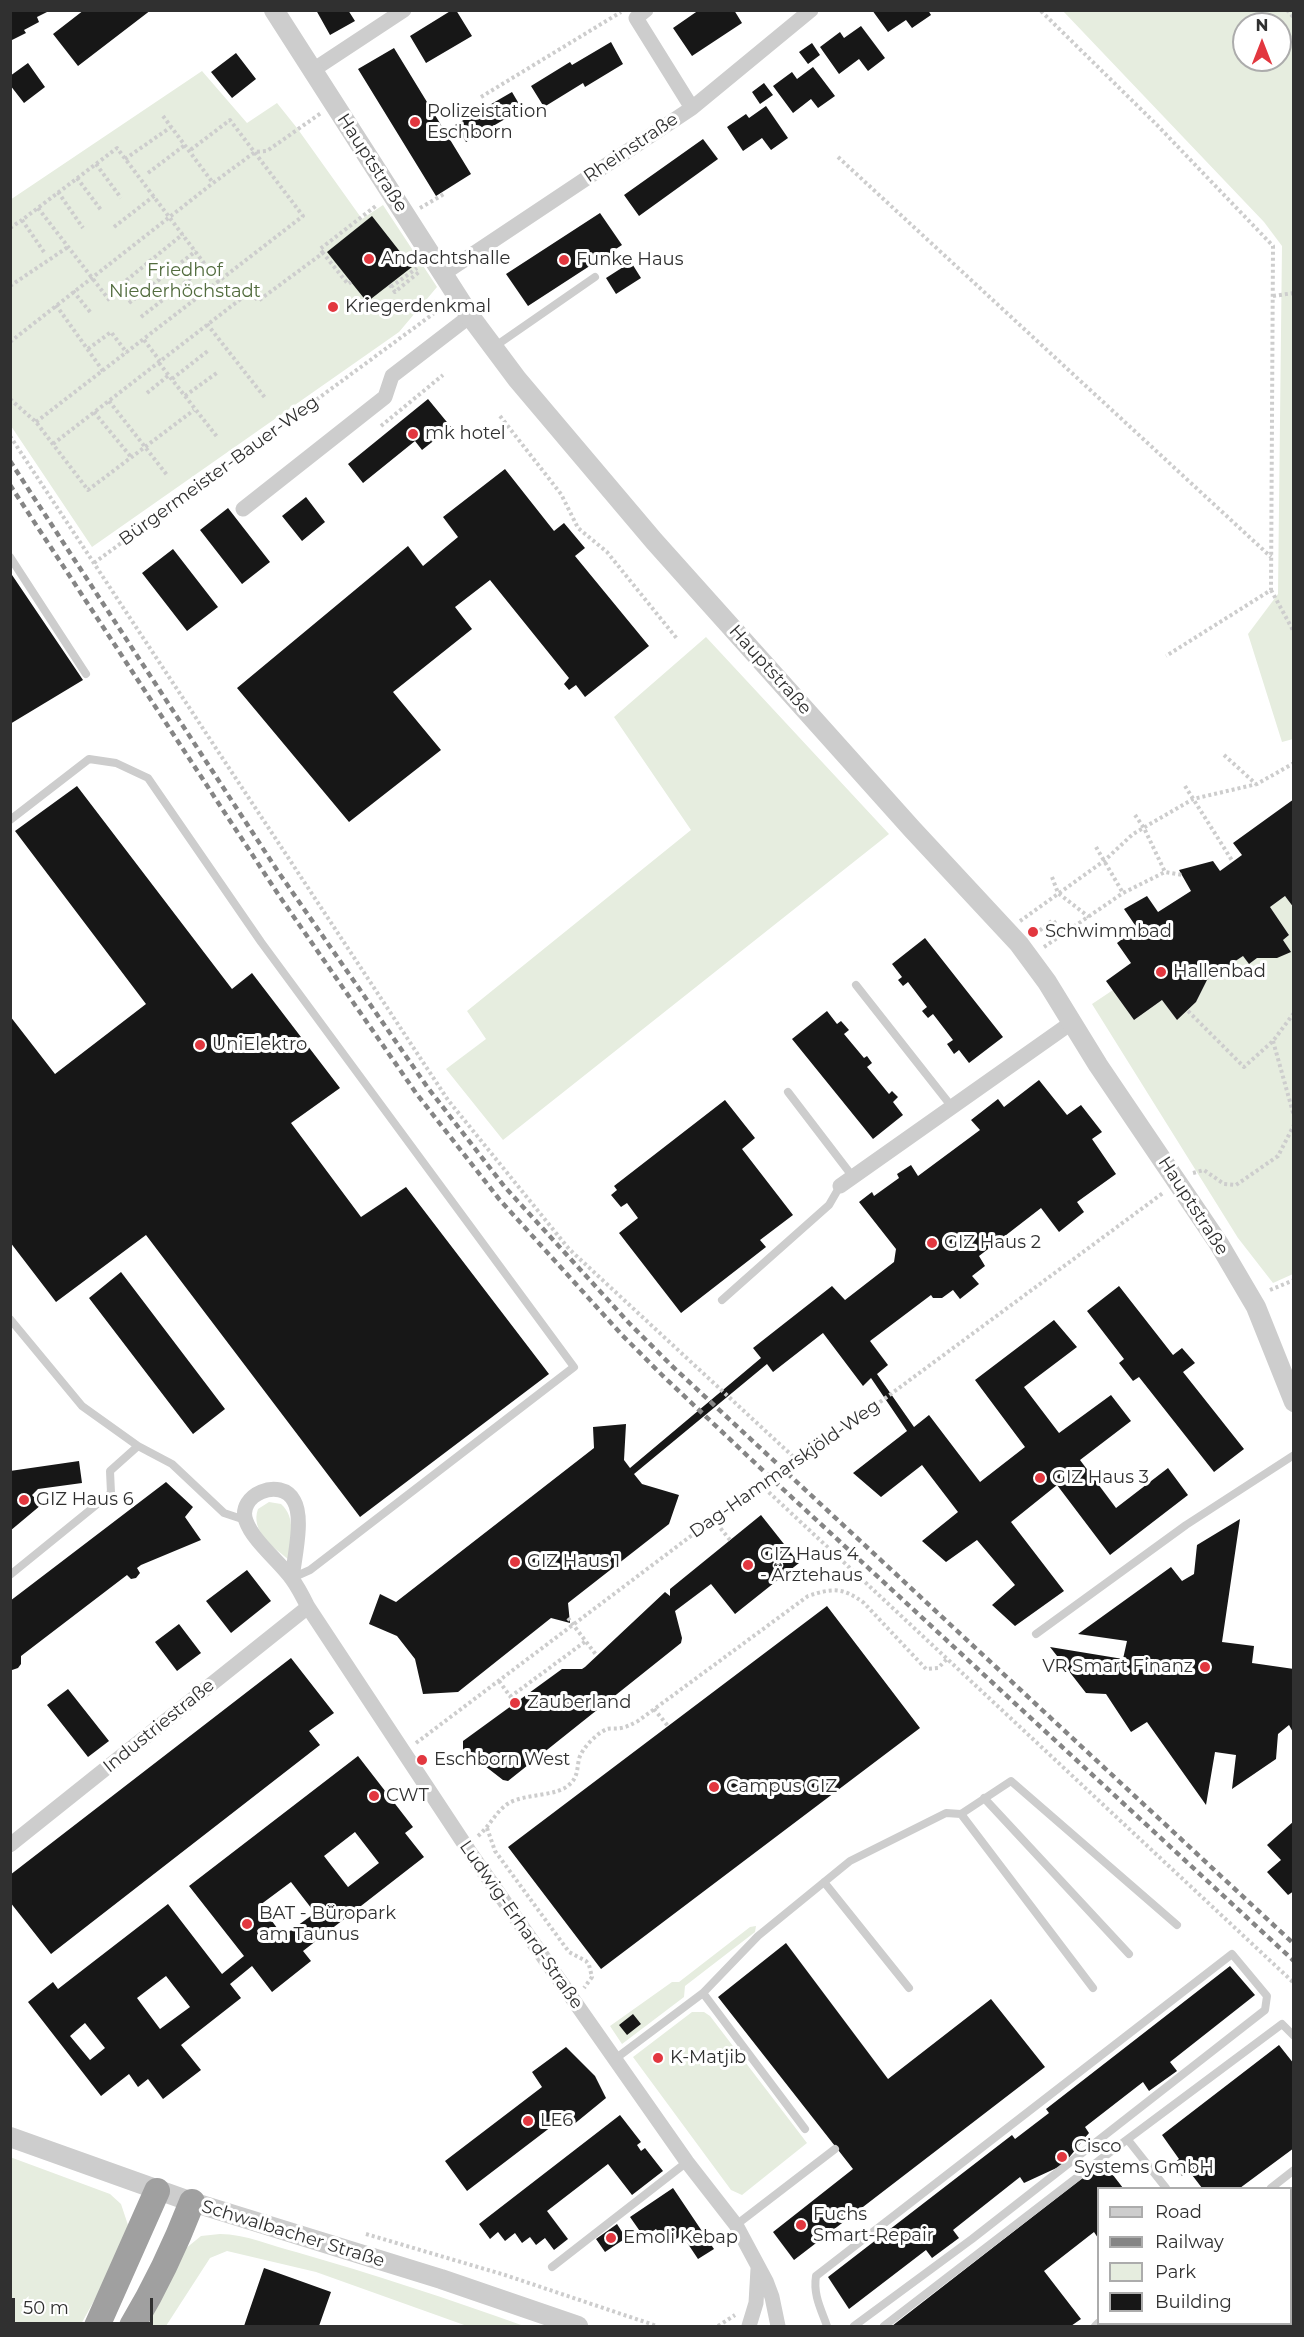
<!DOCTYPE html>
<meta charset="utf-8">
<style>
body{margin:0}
#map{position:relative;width:1304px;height:2337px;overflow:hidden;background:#fff;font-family:Montserrat,sans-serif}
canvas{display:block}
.frame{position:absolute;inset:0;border:12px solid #303030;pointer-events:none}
.legend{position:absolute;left:1097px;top:2187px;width:195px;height:138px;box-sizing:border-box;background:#fff;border:2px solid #acacac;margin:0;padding:8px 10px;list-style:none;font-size:18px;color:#303030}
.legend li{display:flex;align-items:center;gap:12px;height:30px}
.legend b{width:30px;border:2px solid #acacac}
.north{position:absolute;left:1232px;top:12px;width:60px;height:60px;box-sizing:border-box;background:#fff;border:2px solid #acacac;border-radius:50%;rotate:0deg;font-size:16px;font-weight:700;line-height:24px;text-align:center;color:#303030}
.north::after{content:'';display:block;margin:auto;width:21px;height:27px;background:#e2373f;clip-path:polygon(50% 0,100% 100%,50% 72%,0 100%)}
.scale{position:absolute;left:12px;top:2298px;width:141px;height:27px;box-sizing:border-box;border:3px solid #303030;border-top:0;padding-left:8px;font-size:18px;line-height:21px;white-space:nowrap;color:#303030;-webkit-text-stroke:4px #fff;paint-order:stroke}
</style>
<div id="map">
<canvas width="1304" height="2337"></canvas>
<div class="frame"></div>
<ul class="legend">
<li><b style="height:8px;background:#cdcdcd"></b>Road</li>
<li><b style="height:8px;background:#858585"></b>Railway</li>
<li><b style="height:16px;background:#e6eddf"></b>Park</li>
<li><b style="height:16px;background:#171717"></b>Building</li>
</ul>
<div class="north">N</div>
<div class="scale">50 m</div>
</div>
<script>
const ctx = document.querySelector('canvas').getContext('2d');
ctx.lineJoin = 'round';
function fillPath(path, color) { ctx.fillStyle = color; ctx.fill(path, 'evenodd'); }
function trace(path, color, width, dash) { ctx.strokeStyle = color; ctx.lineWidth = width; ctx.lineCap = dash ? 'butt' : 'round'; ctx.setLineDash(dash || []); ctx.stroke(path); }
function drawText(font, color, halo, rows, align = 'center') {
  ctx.font = font + ' Montserrat,sans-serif'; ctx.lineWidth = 6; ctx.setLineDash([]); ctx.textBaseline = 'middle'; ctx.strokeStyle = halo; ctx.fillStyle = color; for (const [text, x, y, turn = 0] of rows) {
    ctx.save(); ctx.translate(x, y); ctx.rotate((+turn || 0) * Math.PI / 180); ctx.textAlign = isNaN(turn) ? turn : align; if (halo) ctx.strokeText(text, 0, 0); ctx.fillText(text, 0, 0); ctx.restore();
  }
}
const green = new Path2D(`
 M 1063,11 L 1293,11 L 1293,739 L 1282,742 L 1248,634 L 1278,594 L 1282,246 L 1264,222 ZM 1244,24 L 1280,24 L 1280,60 L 1244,60 Z
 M 202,71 L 247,123 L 277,103 L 297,128 L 362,219 L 383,205 L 437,287 L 399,332 L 92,547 L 11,426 L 10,200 Z
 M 706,637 L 889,834 L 503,1140 L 446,1069 L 486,1039 L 467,1011 L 691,830 L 614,717 Z
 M 1285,896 L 1294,908 L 1293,1274 L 1273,1283 L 1238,1238 L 1092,1004 L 1113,990 L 1134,1020 L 1162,1000 L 1177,1020 L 1196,1002 L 1207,980 L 1243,956 L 1249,964 L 1257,958 L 1276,958 L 1290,952 L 1283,940 L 1289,935 L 1270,907 Z
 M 269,1502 L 281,1504 C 297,1518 290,1541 288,1559 C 273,1547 250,1531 258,1509 Z
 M 756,1926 L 755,1932 L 685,1986 L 684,1997 L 622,2044 L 610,2026 L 672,1982 L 679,1982 L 750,1927 Z
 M 692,2012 L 704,2012 L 710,2016 L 807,2143 L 742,2195 L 731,2190 L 633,2057 Z
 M 10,2157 L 110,2194 L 121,2204 L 128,2225 L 117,2259 L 80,2326 L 11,2326 Z
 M 220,2234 C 245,2234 272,2246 296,2252 C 373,2274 449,2299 524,2326 L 467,2326 L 316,2272 L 227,2251 L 210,2258 L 166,2326 L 145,2326 L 185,2249 L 201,2236 Z`);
const building = new Path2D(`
 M 10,10 L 51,10 L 37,17 L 39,22 L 24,30 L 26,33 L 10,41 Z
 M 84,10 L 151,10 L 78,66 L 53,34 Z
 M 316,10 L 348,10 L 355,21 L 330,35 Z
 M 452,10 L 456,10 L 472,36 L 426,63 L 410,36 Z
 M 699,10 L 734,10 L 742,23 L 692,56 L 673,28 Z
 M 872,10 L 928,10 L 931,15 L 912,28 L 906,20 L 888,32 Z
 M 861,26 L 885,58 L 868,71 L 859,59 L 839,74 L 820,47 L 840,32 L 844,38 Z
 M 611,42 L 623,64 L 585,87 L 583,83 L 544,107 L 531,86 L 570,62 L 572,65 Z
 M 812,43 L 820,55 L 808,64 L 799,52 Z
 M 394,48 L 471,174 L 436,196 L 358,69 Z
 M 236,53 L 256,79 L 232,98 L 211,72 Z
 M 28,63 L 45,87 L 24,103 L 10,85 L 10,76 Z
 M 813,67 L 835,96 L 818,108 L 811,99 L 793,113 L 773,86 L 792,72 L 797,79 Z
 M 764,83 L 773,95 L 760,104 L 752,92 Z
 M 512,92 L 522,109 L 466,142 L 455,125 Z
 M 766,106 L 788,138 L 771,150 L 762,138 L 743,151 L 727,127 L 746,114 L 749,118 Z
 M 703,139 L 718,159 L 639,216 L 624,195 Z
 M 600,213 L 622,245 L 528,306 L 506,274 Z
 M 372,216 L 412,267 L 367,302 L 327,252 Z
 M 631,262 L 641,278 L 616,294 L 606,278 Z
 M 428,399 L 451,427 L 422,450 L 415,441 L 363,483 L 348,464 Z
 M 505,469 L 554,531 L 564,523 L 585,548 L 575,556 L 649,646 L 585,697 L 576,685 L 569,690 L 564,684 L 569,678 L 490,580 L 455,607 L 472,629 L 393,692 L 441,750 L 349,822 L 237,688 L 408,546 L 423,566 L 458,537 L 443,517 Z
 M 306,497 L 325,522 L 302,541 L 282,516 Z
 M 228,508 L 270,562 L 242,584 L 200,530 Z
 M 173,549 L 218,607 L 187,631 L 142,573 Z
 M 10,572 L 83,680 L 10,724 Z
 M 77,786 L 232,989 L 252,973 L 340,1088 L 291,1123 L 361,1217 L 406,1187 L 549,1374 L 360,1517 L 146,1235 L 56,1302 L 10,1242 L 10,1016 L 55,1074 L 146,1004 L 15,831 Z
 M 1294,799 L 1294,908 L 1285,896 L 1270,907 L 1289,935 L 1283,940 L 1291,952 L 1277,958 L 1257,958 L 1249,964 L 1243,956 L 1207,980 L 1196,1002 L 1177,1020 L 1162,1000 L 1134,1020 L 1106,981 L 1131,963 L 1117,943 L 1137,928 L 1124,909 L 1147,896 L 1158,912 L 1191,891 L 1179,870 L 1213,861 L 1220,871 L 1242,855 L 1233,843 Z
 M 925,938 L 1003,1037 L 969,1063 L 959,1050 L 954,1054 L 947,1044 L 953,1040 L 933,1014 L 928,1018 L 922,1011 L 927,1007 L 908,982 L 903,986 L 898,980 L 902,977 L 892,964 Z
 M 827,1011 L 837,1024 L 841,1021 L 849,1030 L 844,1034 L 864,1058 L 867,1056 L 872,1063 L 867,1067 L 889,1094 L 892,1091 L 898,1097 L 893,1102 L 903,1115 L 873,1139 L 792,1039 Z
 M 1039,1080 L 1067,1115 L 1081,1105 L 1102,1132 L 1092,1139 L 1116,1174 L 1077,1202 L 1084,1212 L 1059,1232 L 1041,1208 L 979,1256 L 985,1266 L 972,1276 L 979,1284 L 960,1299 L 953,1290 L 942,1298 L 933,1298 L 931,1295 L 870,1341 L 888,1365 L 877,1374 L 914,1427 L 929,1415 L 980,1482 L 1025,1447 L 975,1380 L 1054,1320 L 1077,1347 L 1024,1387 L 1059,1433 L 1111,1395 L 1131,1421 L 1080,1460 L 1116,1508 L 1168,1468 L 1188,1495 L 1110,1555 L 1057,1485 L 1011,1522 L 1064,1591 L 1015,1626 L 992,1605 L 1015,1585 L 977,1540 L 946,1562 L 922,1541 L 958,1512 L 922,1465 L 881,1497 L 853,1473 L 907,1431 L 871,1378 L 863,1386 L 823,1333 L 773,1372 L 767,1364 L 634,1474 L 642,1484 L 679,1495 L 669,1524 L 568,1603 L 570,1623 L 551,1618 L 458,1692 L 423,1694 L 415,1659 L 397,1636 L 369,1624 L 380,1594 L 396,1602 L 594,1448 L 593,1427 L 626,1424 L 624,1460 L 630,1468 L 761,1358 L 753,1348 L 832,1286 L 845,1300 L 894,1262 L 896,1249 L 859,1202 L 872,1192 L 874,1196 L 899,1178 L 897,1174 L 911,1165 L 918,1176 L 980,1130 L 971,1120 L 998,1099 L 1004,1107 Z
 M 725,1100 L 755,1138 L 742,1149 L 793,1215 L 760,1240 L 766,1247 L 681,1313 L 619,1233 L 638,1218 L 627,1203 L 621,1207 L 611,1195 L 617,1190 L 614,1186 Z
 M 121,1272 L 225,1409 L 193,1434 L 89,1298 Z
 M 1119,1286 L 1173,1355 L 1182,1348 L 1195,1363 L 1183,1372 L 1244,1449 L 1214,1472 L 1139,1377 L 1133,1381 L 1119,1363 L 1124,1359 L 1087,1311 Z
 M 79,1461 L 82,1483 L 38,1489 L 32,1495 L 41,1505 L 10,1531 L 10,1471 Z
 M 166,1482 L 193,1507 L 185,1517 L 201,1540 L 141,1565 L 137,1568 L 140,1573 L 136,1578 L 131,1579 L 127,1575 L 21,1656 L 21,1664 L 18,1668 L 12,1670 L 10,1601 Z
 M 761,1515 L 799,1563 L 735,1614 L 711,1584 L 675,1611 L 682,1638 L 681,1643 L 508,1781 L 503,1780 L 463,1749 L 463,1741 L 562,1669 L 582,1669 L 585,1667 L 665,1592 L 670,1596 L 670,1589 Z
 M 1240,1519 L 1222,1642 L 1254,1646 L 1252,1663 L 1294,1669 L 1294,1734 L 1289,1725 L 1278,1734 L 1276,1759 L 1232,1789 L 1236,1755 L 1215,1752 L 1206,1805 L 1147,1722 L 1131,1732 L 1106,1694 L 1086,1693 L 1050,1647 L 1123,1659 L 1127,1641 L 1078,1634 L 1171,1567 L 1182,1581 L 1194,1574 L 1197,1545 Z
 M 247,1570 L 271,1601 L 231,1633 L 206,1601 Z
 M 827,1606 L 920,1728 L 601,1969 L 508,1847 Z
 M 179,1624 L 201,1653 L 177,1671 L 155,1642 Z
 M 291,1658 L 334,1713 L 309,1731 L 320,1745 L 51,1954 L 10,1902 L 10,1875 Z
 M 68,1689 L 109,1741 L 88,1757 L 47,1705 Z
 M 358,1756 L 413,1827 L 405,1833 L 424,1857 L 303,1951 L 311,1961 L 272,1992 L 252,1966 L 230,1984 L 241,1998 L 181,2045 L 201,2070 L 163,2099 L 148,2079 L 138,2087 L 129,2074 L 101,2096 L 28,2002 L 53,1982 L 58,1989 L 168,1904 L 222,1974 L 244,1956 L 189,1886 ZM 355,1832 L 379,1863 L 348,1887 L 324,1856 ZM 291,1882 L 315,1913 L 283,1936 L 260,1905 ZM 166,1976 L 190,2007 L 160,2029 L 137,1998 ZM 85,2023 L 105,2048 L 90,2060 L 70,2036 Z
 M 1294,1821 L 1294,1891 L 1288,1895 L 1267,1872 L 1281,1860 L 1267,1845 Z
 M 786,1943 L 888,2079 L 991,1999 L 1045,2067 L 794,2260 L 773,2232 L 853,2169 L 718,1997 Z
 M 1230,1966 L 1255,1995 L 1170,2062 L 1177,2071 L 1149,2091 L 1143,2082 L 1085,2127 L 1089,2133 L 1063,2165 L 1024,2183 L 1020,2177 L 953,2230 L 959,2238 L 932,2258 L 926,2250 L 849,2309 L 828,2277 L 1012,2135 L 1015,2139 L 1049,2113 L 1046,2109 Z
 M 633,2014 L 641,2024 L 627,2035 L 619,2025 Z
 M 1279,2045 L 1294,2064 L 1294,2148 L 1240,2188 L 1202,2188 L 1189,2171 L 1182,2176 L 1173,2164 L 1179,2159 L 1162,2135 Z
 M 566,2047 L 595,2076 L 606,2098 L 573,2125 L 564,2117 L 467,2191 L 445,2161 L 542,2087 L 532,2072 Z
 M 620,2115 L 641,2142 L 637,2145 L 641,2151 L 645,2148 L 663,2171 L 632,2195 L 608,2164 L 547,2211 L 568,2239 L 554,2250 L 545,2238 L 536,2245 L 530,2237 L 522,2243 L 515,2233 L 505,2241 L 498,2232 L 490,2239 L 479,2224 Z
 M 1103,2162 L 1123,2188 L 1098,2188 L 1098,2238 L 1094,2232 L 1044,2271 L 1081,2319 L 1071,2326 L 892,2326 Z
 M 673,2188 L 714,2249 L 698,2259 L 682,2235 L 668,2245 L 656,2229 L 644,2237 L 630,2217 Z
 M 617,2224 L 626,2238 L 605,2252 L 596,2239 Z
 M 1294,2249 L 1294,2326 L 1273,2326 L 1277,2324 L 1290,2324 L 1290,2252 Z
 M 264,2268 L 331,2292 L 319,2326 L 244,2326 Z
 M 1175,2324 L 1238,2324 L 1240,2326 L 1171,2326 Z`);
const path = new Path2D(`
 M 1287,10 L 1294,18
 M 1041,11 L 1157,125 L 1273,246 L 1271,590 L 1166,656
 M 481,97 L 621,12
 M 163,116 L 213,183
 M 838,157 L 1271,557
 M 125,159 L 171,127
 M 96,164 L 121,198
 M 148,173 L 185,145
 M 77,178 L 101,210
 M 58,192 L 83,228
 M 38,208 L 110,301
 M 420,208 L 444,194 L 443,192
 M 114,227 L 154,196
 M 10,228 L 22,220
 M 10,245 L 10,248
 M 44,252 L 22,220 L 117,148 L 219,283
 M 323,253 L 320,249 L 377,205
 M 390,285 L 395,292 L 419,272
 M 10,286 L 68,247
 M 391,287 L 417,268
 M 117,288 L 183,234
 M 73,291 L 91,313
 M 1273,296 L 1294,293
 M 129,303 L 196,251
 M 56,305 L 103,371
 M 141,317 L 206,266
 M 207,324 L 266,399
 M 144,340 L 160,361
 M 10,342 L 213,183 L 255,152 L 267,151 L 321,113
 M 88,349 L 111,332 L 127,353
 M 159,363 L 218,438
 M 172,379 L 209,350
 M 147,393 L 169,375
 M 185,396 L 218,372
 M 10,399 L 36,422 L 88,490 L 194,410
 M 109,401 L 167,475
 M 94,412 L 131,457
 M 500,416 L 561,494 L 578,528 L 607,552 L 678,640
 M 36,422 L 303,216 L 230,120 L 189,151
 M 381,426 L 443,375
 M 10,436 L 448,1100 L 569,1249 L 799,1462
 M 53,444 L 251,291 L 258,301 L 323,253 L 348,284 L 351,282
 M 94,563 L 433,314 L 437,298
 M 1271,590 L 1294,632
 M 1224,755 L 1256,784
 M 1185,786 L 1233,862
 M 1135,815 L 1144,828 L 1165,872 L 1182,875
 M 1096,847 L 1123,893
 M 1052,877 L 1058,893 L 1089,917
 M 1020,921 L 1104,861 L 1133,834 L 1193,799 L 1257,784 L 1294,763
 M 1035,934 L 1053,920 L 1063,934
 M 1044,947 L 1123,893 L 1165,872
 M 1188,1011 L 1244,1067 L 1273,1041 L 1294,1013
 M 1273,1041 L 1294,1116
 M 1193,1173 L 1204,1170 L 1224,1184 L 1236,1185 L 1278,1156 L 1294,1125
 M 1270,1290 L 1294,1280
 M 760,1484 L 1294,1983
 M 713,1519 L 730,1540
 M 568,1618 L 597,1656
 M 499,1681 L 515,1703
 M 510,1697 L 586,1641
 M 654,1709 L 668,1726
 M 416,1743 L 760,1484 L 792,1467 L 1163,1193
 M 487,1828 L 495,1851 L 569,1952 L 586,1961 L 589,1965 L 592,1977 L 584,1988
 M 478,1836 C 490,1826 496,1811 509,1803 C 527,1793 557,1797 570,1784 C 578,1777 577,1768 579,1759 C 582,1748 597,1733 607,1729 C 611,1728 616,1729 621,1728 C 627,1727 632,1724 638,1721 L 808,1596 C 832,1588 843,1587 864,1603 L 926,1669 L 938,1668 L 947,1659
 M 366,2234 L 505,2275 L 657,2326
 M 718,2326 L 735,2315`);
const service = new Path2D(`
 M 494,347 L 595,277
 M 10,557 L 86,674
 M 10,820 L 89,759 L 116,763 L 148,778 L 261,942 L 574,1367 L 310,1570 L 292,1578
 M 856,985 L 952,1107
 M 788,1092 L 853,1177
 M 722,1300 L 829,1205 L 840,1186
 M 10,1319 L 82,1406 L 138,1446 L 172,1464 L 224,1513 L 245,1520
 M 10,1575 L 111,1493 L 110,1471 L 138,1446
 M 1036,1634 L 1186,1525 L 1294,1455
 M 984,1798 L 1129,1954
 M 961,1814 L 1011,1781 L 1177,1925
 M 824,1882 L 909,1988
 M 703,1993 L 805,2129
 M 615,2059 L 703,1993 L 758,1936 L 850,1861 L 946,1813 L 961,1814 L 1093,1988
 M 1128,2140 L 1166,2188
 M 1271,2188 L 1294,2170
 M 1290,2221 L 1294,2218
 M 736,2225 L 835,2149
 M 552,2267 L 687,2162
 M 827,2326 C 821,2309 813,2295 816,2276 L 1232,1954 L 1267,1996 L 1265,2010 L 972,2239 L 854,2326
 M 884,2326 L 1101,2159 L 1282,2024 L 1294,2036
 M 1095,2326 L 1098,2323
 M 1156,2326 L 1160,2324`);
const minor = new Path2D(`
 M 646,10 L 636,18 L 692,108
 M 313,70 L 404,10
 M 443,274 L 692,108 L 811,10
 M 243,509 L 385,397 L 392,376 L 470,316
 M 840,1186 L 1071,1023
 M 292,1579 C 294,1559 304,1518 294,1501 C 281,1476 236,1495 246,1521 C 253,1541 279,1561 292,1579 C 298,1587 303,1597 308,1607 L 469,1851 L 687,2162 L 736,2225 L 766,2281 L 772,2297 L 778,2326
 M 10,1845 L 308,1607
 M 749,2326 L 756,2303 L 758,2269`);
const tertiary = new Path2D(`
 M 274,10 L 470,316 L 517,379 L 654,541 L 912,829 L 1019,944 L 1047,982 L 1098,1065 L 1219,1244 L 1256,1307 L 1294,1402
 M 10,2137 L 192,2202 L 441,2279 L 578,2326`);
const trunk = new Path2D(`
 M 97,2326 L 157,2191
 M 132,2326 C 156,2286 175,2246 192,2202`);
const rail = new Path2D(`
 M 10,461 L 277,870 L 428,1088 L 504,1186 L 629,1323 L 672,1366 L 1294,1944
 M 10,485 L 280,897 L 416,1093 L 499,1199 L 622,1335 L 663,1376 L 772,1479 L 1294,1961`);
const markers = [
 [415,122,6,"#e2373f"],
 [369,259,6,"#e2373f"],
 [564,260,6,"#e2373f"],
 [333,307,6,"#e2373f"],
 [413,434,6,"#e2373f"],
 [1033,932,6,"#e2373f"],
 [1161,972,6,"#e2373f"],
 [200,1045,6,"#e2373f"],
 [932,1243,6,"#e2373f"],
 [1040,1478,6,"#e2373f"],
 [24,1500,6,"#e2373f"],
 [515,1562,6,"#e2373f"],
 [748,1565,6,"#e2373f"],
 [1205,1667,6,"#e2373f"],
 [515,1703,6,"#e2373f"],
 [422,1760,6,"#e2373f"],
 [714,1787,6,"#e2373f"],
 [374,1796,6,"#e2373f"],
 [247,1924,6,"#e2373f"],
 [658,2058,6,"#e2373f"],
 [528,2121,6,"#e2373f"],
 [1062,2157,6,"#e2373f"],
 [801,2225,6,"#e2373f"],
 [611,2238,6,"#e2373f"]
];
const poiNames = [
 ["Polizeistation",427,112],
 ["Eschborn",427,133],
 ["Andachtshalle",381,259],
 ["Funke Haus",576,260],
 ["Kriegerdenkmal",345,307],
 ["mk hotel",425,434],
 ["Schwimmbad",1045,932],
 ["Hallenbad",1173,972],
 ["UniElektro",212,1045],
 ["GIZ Haus 2",944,1243],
 ["GIZ Haus 3",1052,1478],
 ["GIZ Haus 6",36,1500],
 ["GIZ Haus 4",760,1555],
 ["- Ärztehaus",760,1576],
 ["GIZ Haus 1",527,1562],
 ["VR Smart Finanz",1193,1667,"right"],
 ["Zauberland",527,1703],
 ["Eschborn West",434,1760],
 ["Campus GIZ",726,1787],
 ["CWT",386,1796],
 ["BAT - Büropark",259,1914],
 ["am Taunus",259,1935],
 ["K-Matjib",670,2058],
 ["LE6",540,2121],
 ["Cisco",1074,2147],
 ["Systems GmbH",1074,2168],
 ["Fuchs",813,2215],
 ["Smart-Repair",813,2236],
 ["Emoli Kebap",623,2238]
];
const streetNames = [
 ["Rheinstraße",631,148,-34],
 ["Hauptstraße",372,163,57],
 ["Bürgermeister-Bauer-Weg",219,471,-36],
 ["Hauptstraße",770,670,48],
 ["Hauptstraße",1193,1206,57],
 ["Dag-Hammarskjöld-Weg",785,1469,-35],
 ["Industriestraße",159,1726,-39],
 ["Ludwig-Erhard-Straße",521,1925,55],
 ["Schwalbacher Straße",293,2234,17]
];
const parkNames = [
 ["Friedhof",185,271],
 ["Niederhöchstadt",185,292]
];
fillPath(green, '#e6eddf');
fillPath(building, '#171717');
trace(path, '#cdcdcd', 4, [3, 3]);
trace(service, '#cdcdcd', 8);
trace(minor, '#cdcdcd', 15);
trace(tertiary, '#cdcdcd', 20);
trace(trunk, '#a0a0a0', 26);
trace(rail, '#858585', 4.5, [6, 4.5]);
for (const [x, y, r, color] of markers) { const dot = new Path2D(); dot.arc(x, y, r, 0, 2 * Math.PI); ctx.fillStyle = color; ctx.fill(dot); trace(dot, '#fff', 2); }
drawText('18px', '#303030', '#fff', poiNames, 'left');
drawText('18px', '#303030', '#fff', streetNames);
drawText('18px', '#526c3e', '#fff', parkNames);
</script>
